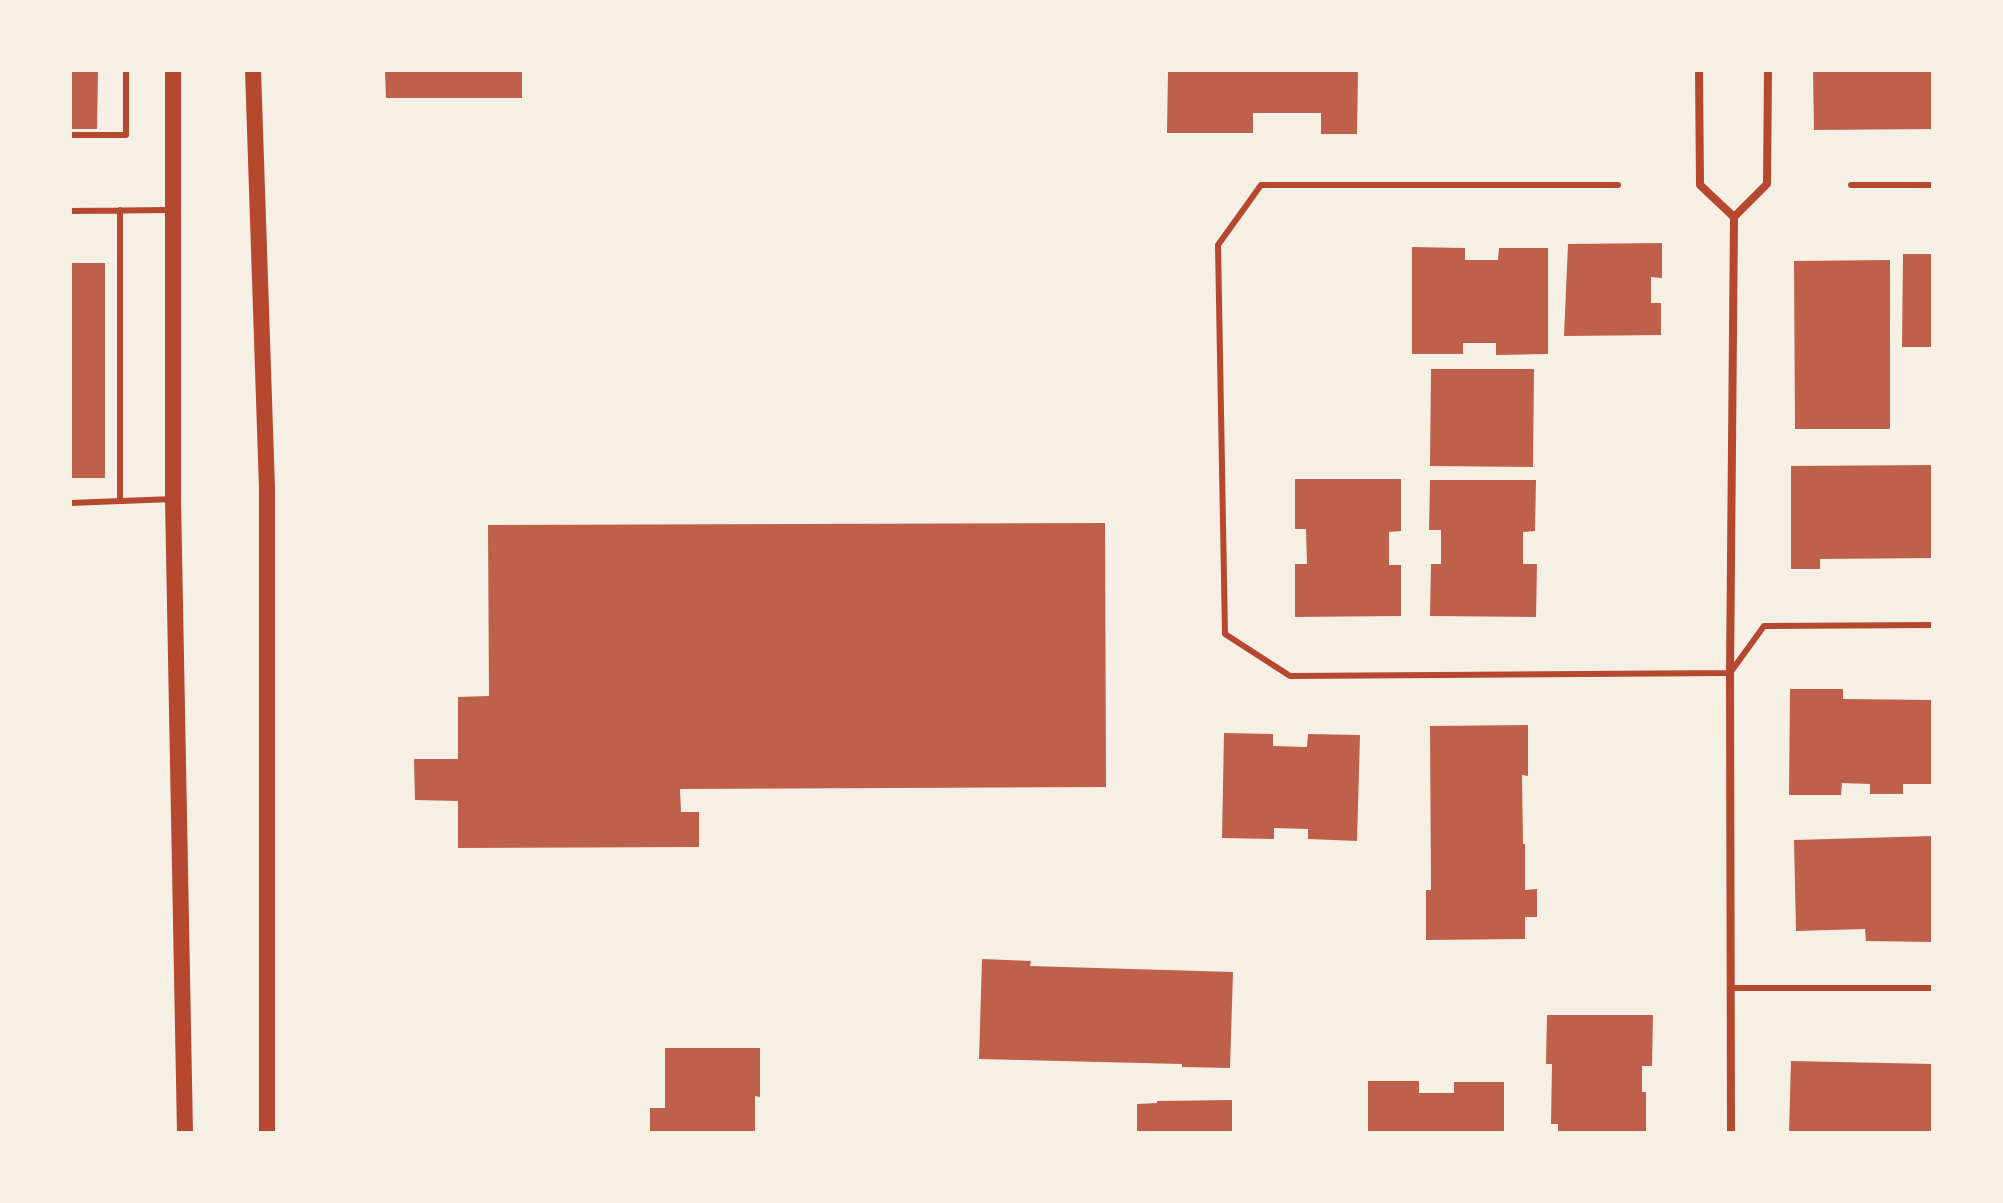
<!DOCTYPE html>
<style>
body{margin:0}
#map{position:relative;width:2003px;height:1203px;overflow:hidden;background:#f6efe4;font-family:"Golos Text",sans-serif}
canvas{display:block}
.frame{position:absolute;inset:0;border:72px solid #f6efe4;pointer-events:none}
</style>
<div id="map">
<canvas width="2003" height="1203"></canvas>
<div class="frame"></div>
</div>
<script>
const ctx = document.querySelector('canvas').getContext('2d');
ctx.lineJoin = 'round';
function fillPath(path, color) { ctx.fillStyle = color; ctx.fill(path, 'evenodd'); }
function trace(path, color, width, dash) { ctx.strokeStyle = color; ctx.lineWidth = width; ctx.lineCap = dash ? 'butt' : 'round'; ctx.setLineDash(dash || []); ctx.stroke(path); }
const building = new Path2D(`
 M 70,70 L 98,70 L 97,129 L 70,129 Z
 M 385,70 L 522,70 L 522,98 L 386,98 Z
 M 1168,70 L 1358,70 L 1357,134 L 1321,134 L 1321,113 L 1253,113 L 1253,133 L 1167,133 Z
 M 1813,70 L 1933,70 L 1933,129 L 1814,130 Z
 M 1662,243 L 1662,278 L 1651,277 L 1651,303 L 1661,303 L 1661,335 L 1564,336 L 1568,244 Z
 M 1412,247 L 1465,248 L 1465,260 L 1498,260 L 1499,248 L 1548,248 L 1548,354 L 1496,355 L 1496,343 L 1463,343 L 1463,354 L 1412,354 Z
 M 1903,254 L 1933,254 L 1933,347 L 1902,347 Z
 M 1890,260 L 1890,429 L 1795,429 L 1794,261 Z
 M 70,263 L 105,263 L 105,478 L 70,478 Z
 M 1431,369 L 1534,369 L 1533,467 L 1430,466 Z
 M 1933,465 L 1933,558 L 1820,559 L 1820,569 L 1791,569 L 1791,466 Z
 M 1295,479 L 1401,479 L 1401,531 L 1389,532 L 1389,565 L 1401,565 L 1401,616 L 1295,617 L 1295,564 L 1307,564 L 1306,529 L 1295,529 Z
 M 1430,480 L 1536,480 L 1535,531 L 1523,532 L 1523,564 L 1537,564 L 1536,617 L 1430,616 L 1431,564 L 1441,564 L 1441,530 L 1429,530 Z
 M 1105,523 L 1106,787 L 680,789 L 681,812 L 699,812 L 699,847 L 458,848 L 458,801 L 415,800 L 414,759 L 458,759 L 458,697 L 489,696 L 488,525 Z
 M 1790,689 L 1843,689 L 1843,699 L 1933,700 L 1933,784 L 1903,784 L 1903,794 L 1870,794 L 1870,784 L 1842,783 L 1841,795 L 1789,795 Z
 M 1528,725 L 1528,776 L 1522,775 L 1523,844 L 1525,844 L 1525,890 L 1537,889 L 1537,917 L 1525,917 L 1525,939 L 1426,940 L 1426,890 L 1431,890 L 1430,726 Z
 M 1224,733 L 1273,734 L 1273,746 L 1307,747 L 1308,734 L 1360,735 L 1357,841 L 1308,839 L 1308,829 L 1274,828 L 1274,839 L 1222,838 Z
 M 1933,836 L 1933,942 L 1866,941 L 1865,929 L 1796,931 L 1794,840 Z
 M 982,959 L 1031,961 L 1030,966 L 1233,972 L 1230,1068 L 1182,1067 L 1182,1064 L 979,1059 Z
 M 1547,1015 L 1653,1015 L 1652,1066 L 1642,1066 L 1642,1092 L 1646,1092 L 1646,1133 L 1558,1133 L 1558,1124 L 1551,1124 L 1552,1064 L 1546,1064 Z
 M 665,1048 L 760,1048 L 760,1097 L 755,1096 L 755,1133 L 650,1133 L 650,1108 L 665,1108 Z
 M 1791,1061 L 1933,1064 L 1933,1133 L 1789,1133 Z
 M 1368,1081 L 1419,1081 L 1419,1093 L 1454,1093 L 1454,1082 L 1504,1082 L 1504,1133 L 1368,1133 Z
 M 1232,1100 L 1232,1133 L 1137,1133 L 1137,1104 L 1157,1103 L 1157,1101 Z`);
const service = new Path2D(`
 M 70,135 L 126,135 L 126,70
 M 1618,185 L 1261,185 L 1218,245 L 1225,634 L 1290,676 L 1730,673 L 1764,626 L 1933,625
 M 1851,185 L 1933,185
 M 70,211 L 170,210
 M 120,500 L 120,210
 M 70,503 L 173,499
 M 1731,988 L 1933,988`);
const minor = new Path2D(`
 M 1699,70 L 1700,185 L 1734,217
 M 1731,1133 L 1730,673 L 1734,217 L 1767,184 L 1768,70`);
const secondary = new Path2D(`
 M 173,70 L 173,499 L 185,1133
 M 253,70 L 267,489 L 267,1133`);
fillPath(building, '#bf614a');
trace(service, '#b5482f', 6);
trace(minor, '#b5482f', 8);
trace(secondary, '#b5482f', 16);
</script>
